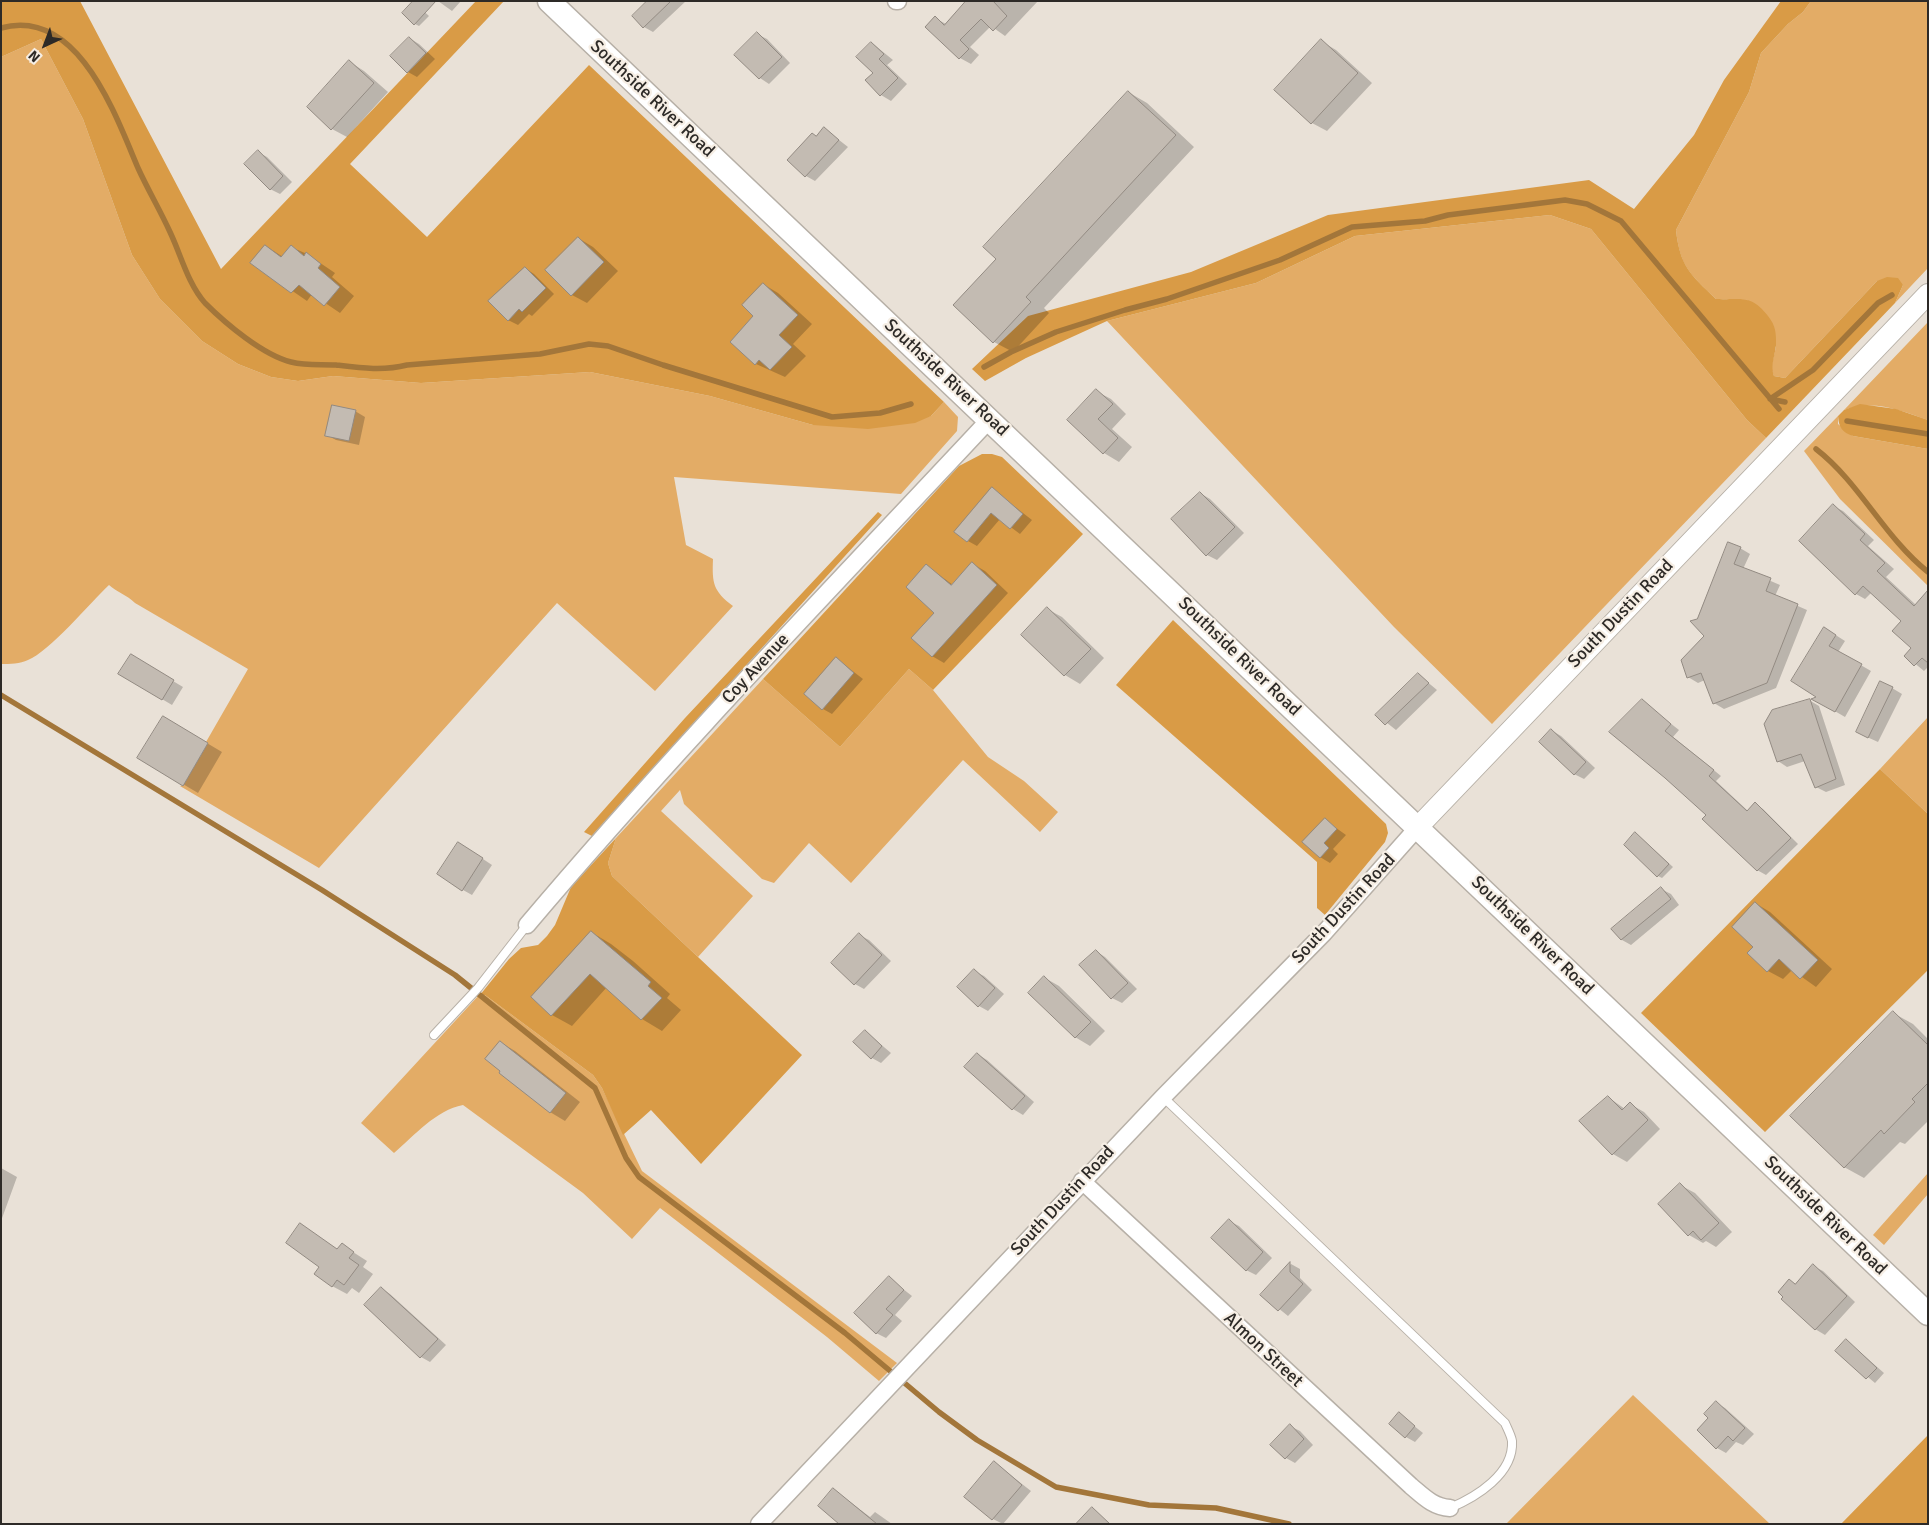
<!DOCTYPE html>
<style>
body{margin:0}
#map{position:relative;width:1929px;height:1525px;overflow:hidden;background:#e9e1d7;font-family:Signika,sans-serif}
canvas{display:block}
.frame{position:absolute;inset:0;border:2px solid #2d2a27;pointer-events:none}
.north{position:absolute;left:20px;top:20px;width:50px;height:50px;-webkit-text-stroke:4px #f6eee4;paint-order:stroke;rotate:223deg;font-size:14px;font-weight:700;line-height:20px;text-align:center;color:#2d2a27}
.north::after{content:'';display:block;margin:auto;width:18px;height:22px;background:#2d2a27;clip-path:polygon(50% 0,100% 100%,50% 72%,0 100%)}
</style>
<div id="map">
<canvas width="1929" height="1525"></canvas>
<div class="frame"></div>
<div class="north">N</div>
</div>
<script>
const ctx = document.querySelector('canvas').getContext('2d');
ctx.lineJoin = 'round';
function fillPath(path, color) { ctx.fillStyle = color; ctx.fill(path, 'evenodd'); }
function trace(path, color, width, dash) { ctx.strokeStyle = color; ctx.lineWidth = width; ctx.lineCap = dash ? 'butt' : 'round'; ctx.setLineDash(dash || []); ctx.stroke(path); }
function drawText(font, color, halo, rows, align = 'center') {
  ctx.font = font + ' Signika,sans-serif'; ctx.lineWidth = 4.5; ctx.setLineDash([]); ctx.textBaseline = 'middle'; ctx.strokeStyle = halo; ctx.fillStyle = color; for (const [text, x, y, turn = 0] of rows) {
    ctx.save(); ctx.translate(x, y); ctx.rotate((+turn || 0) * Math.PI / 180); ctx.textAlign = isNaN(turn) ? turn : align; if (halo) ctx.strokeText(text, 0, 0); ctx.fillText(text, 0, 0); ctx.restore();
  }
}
const green = new Path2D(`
 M 1811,1 L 1928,1 L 1928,268 L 1895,303 L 1903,285 L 1877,281 L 1785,378 L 1774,376 L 1771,368 L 1776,347 L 1747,300 L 1716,299 C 1690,274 1680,267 1676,230 L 1749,92 L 1761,53 L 1788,24 L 1803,12 Z
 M 41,39 L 83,119 L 132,255 L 160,299 L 202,341 L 238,364 L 271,377 L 298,381 L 333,376 L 421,383 L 590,372 L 710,396 L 813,425 L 931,416 L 944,402 L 958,417 L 957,431 L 901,494 L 674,477 L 686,545 L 713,559 C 712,583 713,591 733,606 L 655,691 L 557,603 L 319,868 L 180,786 L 183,785 L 208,743 L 206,742 L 248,669 L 135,603 C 127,595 117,592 109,585 C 91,602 49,652 28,660 C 20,664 10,664 1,664 L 1,57 Z
 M 1550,215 L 1591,229 L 1747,420 L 1766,438 L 1492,724 L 1394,627 L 1107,321 L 1256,283 L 1355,236 Z
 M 1928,322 L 1928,420 C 1899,410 1874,399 1844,410 Z
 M 1838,416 L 1838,424 L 1853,436 L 1928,449 L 1928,586 L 1840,499 L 1804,451 Z
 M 909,669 L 933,690 L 988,757 L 1024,781 L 1058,812 L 1040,832 L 963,760 L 851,883 L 809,843 L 774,883 L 762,879 L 684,804 L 680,790 L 661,811 L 753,896 L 698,957 L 612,876 L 608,863 L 616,838 L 763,679 L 840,747 Z
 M 1928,717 L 1928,814 L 1880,769 Z
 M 479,995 L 485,995 L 593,1075 L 602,1088 L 642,1171 L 897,1363 L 879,1381 L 827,1337 L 660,1208 L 632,1239 L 583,1193 L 463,1105 C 436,1110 414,1136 394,1153 L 361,1123 Z
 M 1928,1173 L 1928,1194 L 1884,1245 L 1873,1235 Z
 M 1633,1395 L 1770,1524 L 1506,1524 Z`);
const forest = new Path2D(`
 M 1,1 L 80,1 L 221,269 L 476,1 L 504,1 L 350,164 L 427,237 L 589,65 L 944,402 L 931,416 L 915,423 L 868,429 L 813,425 L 710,396 L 590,372 L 421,383 L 333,376 L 298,381 L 271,377 L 238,364 L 202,341 L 160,299 L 132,255 L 83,119 L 41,39 L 1,57 Z
 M 1781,1 L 1811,1 L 1803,12 L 1788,24 L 1761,53 L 1749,92 L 1676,230 C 1680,266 1690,274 1716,299 C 1742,300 1751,294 1768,316 C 1776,326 1776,333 1776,345 C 1775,357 1770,365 1774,376 L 1785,378 L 1877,281 L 1887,277 L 1898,278 L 1903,285 L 1895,303 L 1766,438 L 1747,420 L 1591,229 L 1550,215 L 1355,236 L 1256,283 L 1107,321 L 1026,358 L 985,381 L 972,369 L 1028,316 L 1191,272 L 1328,215 L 1589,180 L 1634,209 L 1694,135 L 1724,80 Z
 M 1860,404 L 1896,409 L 1928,420 L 1928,449 L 1853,436 C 1842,432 1839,428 1838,416 L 1844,410 Z
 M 982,454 L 992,454 L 1002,457 L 1083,534 L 933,690 L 909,669 L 840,747 L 763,679 L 959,466 Z
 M 878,512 L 882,515 L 592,836 L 584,832 L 685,718 Z
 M 1173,620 L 1386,824 L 1388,833 L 1385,842 L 1325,915 L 1317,908 L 1317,862 L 1116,685 Z
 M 1880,769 L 1928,814 L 1928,970 L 1765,1132 L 1641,1013 Z
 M 616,838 L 608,863 L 612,876 L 802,1055 L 701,1164 L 651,1110 L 623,1135 L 602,1088 L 593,1075 L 485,995 L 480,995 L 509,959 L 521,948 L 538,945 L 547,936 L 555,925 L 571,887 Z
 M 1928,1435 L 1928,1524 L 1841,1524 Z`);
const shadow = new Path2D(`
 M 438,1 L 461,1 L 452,11 Z
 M 649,1 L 686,1 L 653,32 L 644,27 Z
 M 968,1 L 1038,1 L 1005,36 L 991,26 L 970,47 L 979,55 L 971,64 L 960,58 L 927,27 L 935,18 L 946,24 Z
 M 417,5 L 429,16 L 419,26 L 415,24 Z
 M 757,34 L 767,39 L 790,63 L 769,84 L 760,78 L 736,55 Z
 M 409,38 L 419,44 L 435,59 L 417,77 L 408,72 Z
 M 1321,41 L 1336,50 L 1372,83 L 1327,131 L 1312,123 Z
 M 872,43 L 893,60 L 887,65 L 907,84 L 891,101 L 881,95 L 867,80 L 874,73 Z
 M 350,62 L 364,71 L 388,92 L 347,137 L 332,129 Z
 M 1128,92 L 1147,103 L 1194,147 L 1044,308 L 1049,313 L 1013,352 L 994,342 L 997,259 Z
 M 825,129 L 848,147 L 815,181 L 806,176 Z
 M 258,152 L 267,157 L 292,182 L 280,194 L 270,189 Z
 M 578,238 L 593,247 L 618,271 L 587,303 L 572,295 Z
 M 266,246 L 283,257 L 291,247 L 307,254 L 335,273 L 332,277 L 354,296 L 340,313 L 312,294 L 307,301 L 252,263 Z
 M 525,268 L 534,274 L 554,294 L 532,316 L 529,314 L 518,325 L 508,320 Z
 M 763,284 L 778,293 L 812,324 L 793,344 L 806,356 L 785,377 L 756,364 L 755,316 Z
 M 1096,391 L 1111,399 L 1126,414 L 1112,429 L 1132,447 L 1119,462 L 1104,453 L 1069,420 Z
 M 355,411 L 365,417 L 359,445 L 336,440 L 327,435 Z
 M 992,489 L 1032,520 L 1020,534 L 1000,519 L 977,546 L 968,541 Z
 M 1200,493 L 1210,499 L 1244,533 L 1217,560 L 1207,555 Z
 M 1833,506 L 1843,511 L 1874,540 L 1868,546 L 1894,569 L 1886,577 L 1916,605 L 1928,597 L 1928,667 L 1924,671 L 1906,656 L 1913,648 L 1902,621 L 1872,592 L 1865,599 L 1856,594 Z
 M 1740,548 L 1750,554 L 1743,569 L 1780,585 L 1775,596 L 1807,610 L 1776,688 L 1724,709 L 1714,703 L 1705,680 L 1698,683 L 1688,677 L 1706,636 L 1698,620 Z
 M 973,564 L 985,571 L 1008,593 L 944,663 L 932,656 L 935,613 L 927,566 L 953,585 Z
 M 1047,609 L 1062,617 L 1104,658 L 1080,684 L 1065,675 L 1023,635 Z
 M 1834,634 L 1845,641 L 1838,652 L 1871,671 L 1845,717 L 1814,699 L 1819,698 L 1792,681 Z
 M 131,656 L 183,687 L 172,705 L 120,674 Z
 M 837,659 L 863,679 L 832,714 L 823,709 Z
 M 1419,675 L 1437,690 L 1396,730 L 1377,715 Z
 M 1892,688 L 1902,694 L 1878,742 L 1867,737 Z
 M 1809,700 L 1819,706 L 1845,785 L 1826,792 L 1816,787 L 1805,761 L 1787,767 L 1778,761 Z
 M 1642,701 L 1679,730 L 1673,737 L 1721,776 L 1716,781 L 1748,811 L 1755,804 L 1763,809 L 1798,844 L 1766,875 L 1757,870 L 1707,815 Z
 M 163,717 L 222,752 L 198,793 L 139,758 Z
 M 1551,730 L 1561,736 L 1595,768 L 1584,779 L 1574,774 Z
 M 1325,820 L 1346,835 L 1333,849 L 1338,854 L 1330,863 L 1320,857 Z
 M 1640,837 L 1673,867 L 1662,878 L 1658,876 Z
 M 468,849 L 492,865 L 472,895 L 463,890 Z
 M 1661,889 L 1671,894 L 1679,905 L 1631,945 L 1622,940 L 1613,929 Z
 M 1755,903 L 1770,912 L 1832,969 L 1816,987 L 1792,970 L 1783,979 L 1768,971 L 1755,947 Z
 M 591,932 L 611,944 L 633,961 L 670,994 L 667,998 L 681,1010 L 662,1031 L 642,1019 L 607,987 L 572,1026 L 552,1015 Z
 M 859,935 L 869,940 L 891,961 L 864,989 L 855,984 Z
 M 1096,951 L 1105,957 L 1137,989 L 1122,1003 L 1112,998 Z
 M 974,971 L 984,976 L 1004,994 L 988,1011 L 979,1006 Z
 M 1045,978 L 1059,986 L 1105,1031 L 1090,1046 L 1075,1037 Z
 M 1893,1013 L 1913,1024 L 1928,1039 L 1928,1121 L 1905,1144 L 1900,1142 L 1864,1178 L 1844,1167 Z
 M 865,1031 L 891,1053 L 881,1063 L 872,1058 Z
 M 500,1042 L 515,1051 L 580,1102 L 565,1121 L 550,1112 Z
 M 977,1054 L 987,1060 L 1034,1102 L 1023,1115 L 1013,1109 L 966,1067 Z
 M 1608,1097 L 1625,1109 L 1630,1104 L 1644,1112 L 1660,1129 L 1627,1162 L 1613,1154 L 1581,1121 Z
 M 1,1168 L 17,1177 L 1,1221 Z
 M 1680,1185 L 1695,1193 L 1732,1232 L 1716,1247 L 1706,1241 L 1703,1243 L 1689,1235 Z
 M 1229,1221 L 1239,1226 L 1272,1258 L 1256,1275 L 1246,1270 Z
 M 301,1225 L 338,1250 L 342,1245 L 367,1261 L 363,1267 L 373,1274 L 359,1293 L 352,1288 L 347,1294 L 332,1286 L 320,1267 Z
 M 1291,1264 L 1300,1269 L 1300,1278 L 1312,1290 L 1288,1316 L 1262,1295 Z
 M 1813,1266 L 1823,1271 L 1855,1302 L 1825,1335 L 1815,1329 L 1790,1281 L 1796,1285 Z
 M 889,1278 L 912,1296 L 895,1315 L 902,1321 L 886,1338 L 876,1333 Z
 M 381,1288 L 390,1294 L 446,1345 L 430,1362 L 421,1357 Z
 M 1846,1340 L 1884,1373 L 1875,1383 L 1837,1351 Z
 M 1716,1403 L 1725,1408 L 1754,1434 L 1743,1445 L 1736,1442 L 1726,1453 L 1717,1448 L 1710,1418 Z
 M 1399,1414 L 1423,1433 L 1415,1442 L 1406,1437 Z
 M 1290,1426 L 1300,1431 L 1313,1445 L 1295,1463 L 1286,1458 Z
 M 995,1463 L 1031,1491 L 1003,1524 L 993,1519 L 966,1497 Z
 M 833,1489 L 870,1517 L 875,1512 L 892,1524 L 841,1524 Z`);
const stream = new Path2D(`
 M 1,28 C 78,7 115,114 138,168 C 148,190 160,210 170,232 C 181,255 188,284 205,303 C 226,324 263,355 291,362 C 307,366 321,364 336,365 C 361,368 383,371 407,365 L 540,354 L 589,344 L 608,346 L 663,365 L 832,417 L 880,413 L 911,404
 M 984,367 L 1011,352 L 1056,332 L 1125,310 L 1167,299 L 1280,260 L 1352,227 L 1425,221 L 1448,215 L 1565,200 L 1587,204 L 1621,221 L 1779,409
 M 1770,399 L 1813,370 L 1878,303 L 1892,295
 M 1770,399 L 1785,402
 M 1847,421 L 1928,434
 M 1816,449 C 1860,483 1884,537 1928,572
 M 1,695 L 322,890 L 455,975 L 595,1088 L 626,1158 L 639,1177 L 845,1333 L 939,1412 L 977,1440 L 1056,1487 L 1149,1505 L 1216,1508 L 1289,1524`);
const building = new Path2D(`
 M 413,1 L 436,1 L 414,25 L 402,13 Z
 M 647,1 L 671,1 L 643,28 L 632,16 Z
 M 966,1 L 993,1 L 1007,16 L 993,31 L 981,19 L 960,40 L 969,49 L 959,59 L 925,27 L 935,16 L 944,25 Z
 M 757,32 L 782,57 L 759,79 L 734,55 Z
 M 409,37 L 426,53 L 407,73 L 390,56 Z
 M 1321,39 L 1358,73 L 1311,124 L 1274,90 Z
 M 871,42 L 884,54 L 879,59 L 898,78 L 880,96 L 865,80 L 873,73 L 856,57 Z
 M 349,60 L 374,83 L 331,130 L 307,107 Z
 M 1128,91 L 1176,135 L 1026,297 L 1031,302 L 993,343 L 953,305 L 996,259 L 983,247 Z
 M 824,127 L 839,140 L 805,177 L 787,160 L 812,133 L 816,136 Z
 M 258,150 L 283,176 L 270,190 L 244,164 Z
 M 578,237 L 604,262 L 571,296 L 545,270 Z
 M 265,245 L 281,257 L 291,245 L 304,256 L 306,252 L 321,264 L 318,268 L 340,287 L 324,306 L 299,285 L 291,293 L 250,263 Z
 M 525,267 L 546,288 L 522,312 L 519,309 L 508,321 L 488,301 Z
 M 763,283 L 798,315 L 779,335 L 792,347 L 770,370 L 759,360 L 755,365 L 730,342 L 753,316 L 742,305 Z
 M 1096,389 L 1113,404 L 1098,419 L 1118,438 L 1103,454 L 1067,420 Z
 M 332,405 L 356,410 L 349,441 L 325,436 Z
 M 992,487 L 1023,514 L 1010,529 L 991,513 L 967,542 L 954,532 Z
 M 1200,492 L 1235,527 L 1206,556 L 1171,519 Z
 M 1833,504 L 1865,534 L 1860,540 L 1885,563 L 1877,571 L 1914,606 L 1928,590 L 1928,663 L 1922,658 L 1914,666 L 1904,656 L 1911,648 L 1892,631 L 1901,621 L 1863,586 L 1855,595 L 1799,541 Z
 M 1728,542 L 1741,547 L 1734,564 L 1771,578 L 1766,591 L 1798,604 L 1767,683 L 1713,704 L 1701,673 L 1687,678 L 1681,660 L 1704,636 L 1690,621 L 1697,619 Z
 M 972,562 L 997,585 L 932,657 L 911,638 L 934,613 L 906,587 L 926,564 L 951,585 Z
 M 1047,607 L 1091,649 L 1064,676 L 1021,635 Z
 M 1824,627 L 1836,635 L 1829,646 L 1862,664 L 1835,712 L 1811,699 L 1816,697 L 1791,681 Z
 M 131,654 L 174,680 L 162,700 L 118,674 Z
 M 836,657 L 854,673 L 822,710 L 804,694 Z
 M 1418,673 L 1429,683 L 1385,725 L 1375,715 Z
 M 1880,681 L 1893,687 L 1868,738 L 1856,732 Z
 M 1642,699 L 1671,724 L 1665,731 L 1714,770 L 1709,776 L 1747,811 L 1755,802 L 1791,838 L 1757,871 L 1702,819 L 1706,815 L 1665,778 L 1609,732 Z
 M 1810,699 L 1836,779 L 1815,788 L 1801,754 L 1777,762 L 1764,724 L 1772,710 Z
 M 163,716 L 208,743 L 183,786 L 137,758 Z
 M 1551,729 L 1586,762 L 1574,775 L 1539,742 Z
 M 1325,818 L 1337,829 L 1324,843 L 1329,848 L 1320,858 L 1302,842 Z
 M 1635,832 L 1669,864 L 1657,877 L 1624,845 Z
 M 458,842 L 483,858 L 462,891 L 437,874 Z
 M 1661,887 L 1671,899 L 1621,940 L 1611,929 Z
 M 1755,902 L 1818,960 L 1800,979 L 1779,959 L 1767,972 L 1747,953 L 1753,947 L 1732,927 Z
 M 591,931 L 651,982 L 648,986 L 662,998 L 641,1020 L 590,974 L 551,1016 L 531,997 Z
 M 859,933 L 882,955 L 854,985 L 831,963 Z
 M 1096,950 L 1128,983 L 1111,999 L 1079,965 Z
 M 974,969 L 995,988 L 978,1007 L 957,987 Z
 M 1044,976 L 1091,1022 L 1075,1038 L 1028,993 Z
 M 1893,1011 L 1928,1045 L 1928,1083 L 1912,1099 L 1915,1102 L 1884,1134 L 1881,1130 L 1844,1168 L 1790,1116 Z
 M 865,1030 L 882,1046 L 871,1059 L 853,1042 Z
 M 500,1041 L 566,1093 L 550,1113 L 499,1073 L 500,1071 L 485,1059 Z
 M 977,1053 L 1025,1096 L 1012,1110 L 964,1067 Z
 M 1608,1096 L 1622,1110 L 1630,1102 L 1648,1120 L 1612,1155 L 1579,1121 Z
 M 1680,1183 L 1719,1223 L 1701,1240 L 1693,1231 L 1688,1236 L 1658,1204 Z
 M 1229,1219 L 1263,1252 L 1246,1271 L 1211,1238 Z
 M 300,1223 L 337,1249 L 342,1243 L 354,1252 L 349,1258 L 359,1265 L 344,1285 L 337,1280 L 332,1287 L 314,1274 L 319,1267 L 286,1243 Z
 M 1290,1262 L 1290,1272 L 1303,1284 L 1278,1311 L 1260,1295 Z
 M 1813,1264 L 1847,1296 L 1815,1330 L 1781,1299 L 1783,1297 L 1778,1292 L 1789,1279 L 1795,1284 Z
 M 889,1276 L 904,1290 L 886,1309 L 893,1315 L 876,1334 L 854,1313 Z
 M 381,1287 L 438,1339 L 420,1358 L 364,1305 Z
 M 1846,1339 L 1877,1368 L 1866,1379 L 1835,1351 Z
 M 1716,1401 L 1745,1428 L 1733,1441 L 1728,1436 L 1716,1449 L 1697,1430 L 1708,1418 L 1704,1414 Z
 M 1399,1412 L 1415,1426 L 1405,1438 L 1389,1424 Z
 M 1290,1424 L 1304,1439 L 1285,1459 L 1270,1445 Z
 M 994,1461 L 1022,1485 L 992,1520 L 964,1497 Z
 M 833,1488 L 877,1524 L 839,1524 L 818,1506 Z
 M 1092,1507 L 1110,1524 L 1076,1524 Z`);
const service = new Path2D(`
 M 434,1035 L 478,988 L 527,925
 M 1163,1097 L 1505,1423 C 1507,1428 1511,1435 1512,1441 C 1514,1474 1476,1497 1450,1508`);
const minor = new Path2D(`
 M 896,1 L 898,1
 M 527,925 C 675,750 834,586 990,419
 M 1082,1181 L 1411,1486 C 1423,1496 1433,1507 1450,1508
 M 759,1524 L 1163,1097 L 1324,933 L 1418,827`);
const tertiary = new Path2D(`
 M 1418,827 L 1928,294`);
const secondary = new Path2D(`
 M 549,1 L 1928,1314`);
const streetNames = [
 ["Southside River Road",652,99,43],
 ["Southside River Road",946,378,43],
 ["South Dustin Road",1621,614,-46],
 ["Southside River Road",1239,657,44],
 ["Coy Avenue",756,669,-47],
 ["South Dustin Road",1344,909,-47],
 ["Southside River Road",1532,936,44],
 ["South Dustin Road",1063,1201,-47],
 ["Southside River Road",1825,1216,44],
 ["Almon Street",1263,1350,43]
];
fillPath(green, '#e3ac66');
fillPath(forest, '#d99b46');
fillPath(shadow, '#0003');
trace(stream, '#a3763a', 5.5);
fillPath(building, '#c3bbb2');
trace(building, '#928a82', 1);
trace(service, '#b7b0a7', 10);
trace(minor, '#b7b0a7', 19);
trace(tertiary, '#b7b0a7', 22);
trace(secondary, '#b7b0a7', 25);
trace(service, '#fff', 8);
trace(minor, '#fff', 16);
trace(tertiary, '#fff', 20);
trace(secondary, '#fff', 22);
drawText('18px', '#2d2a27', '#f6eee4', streetNames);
</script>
